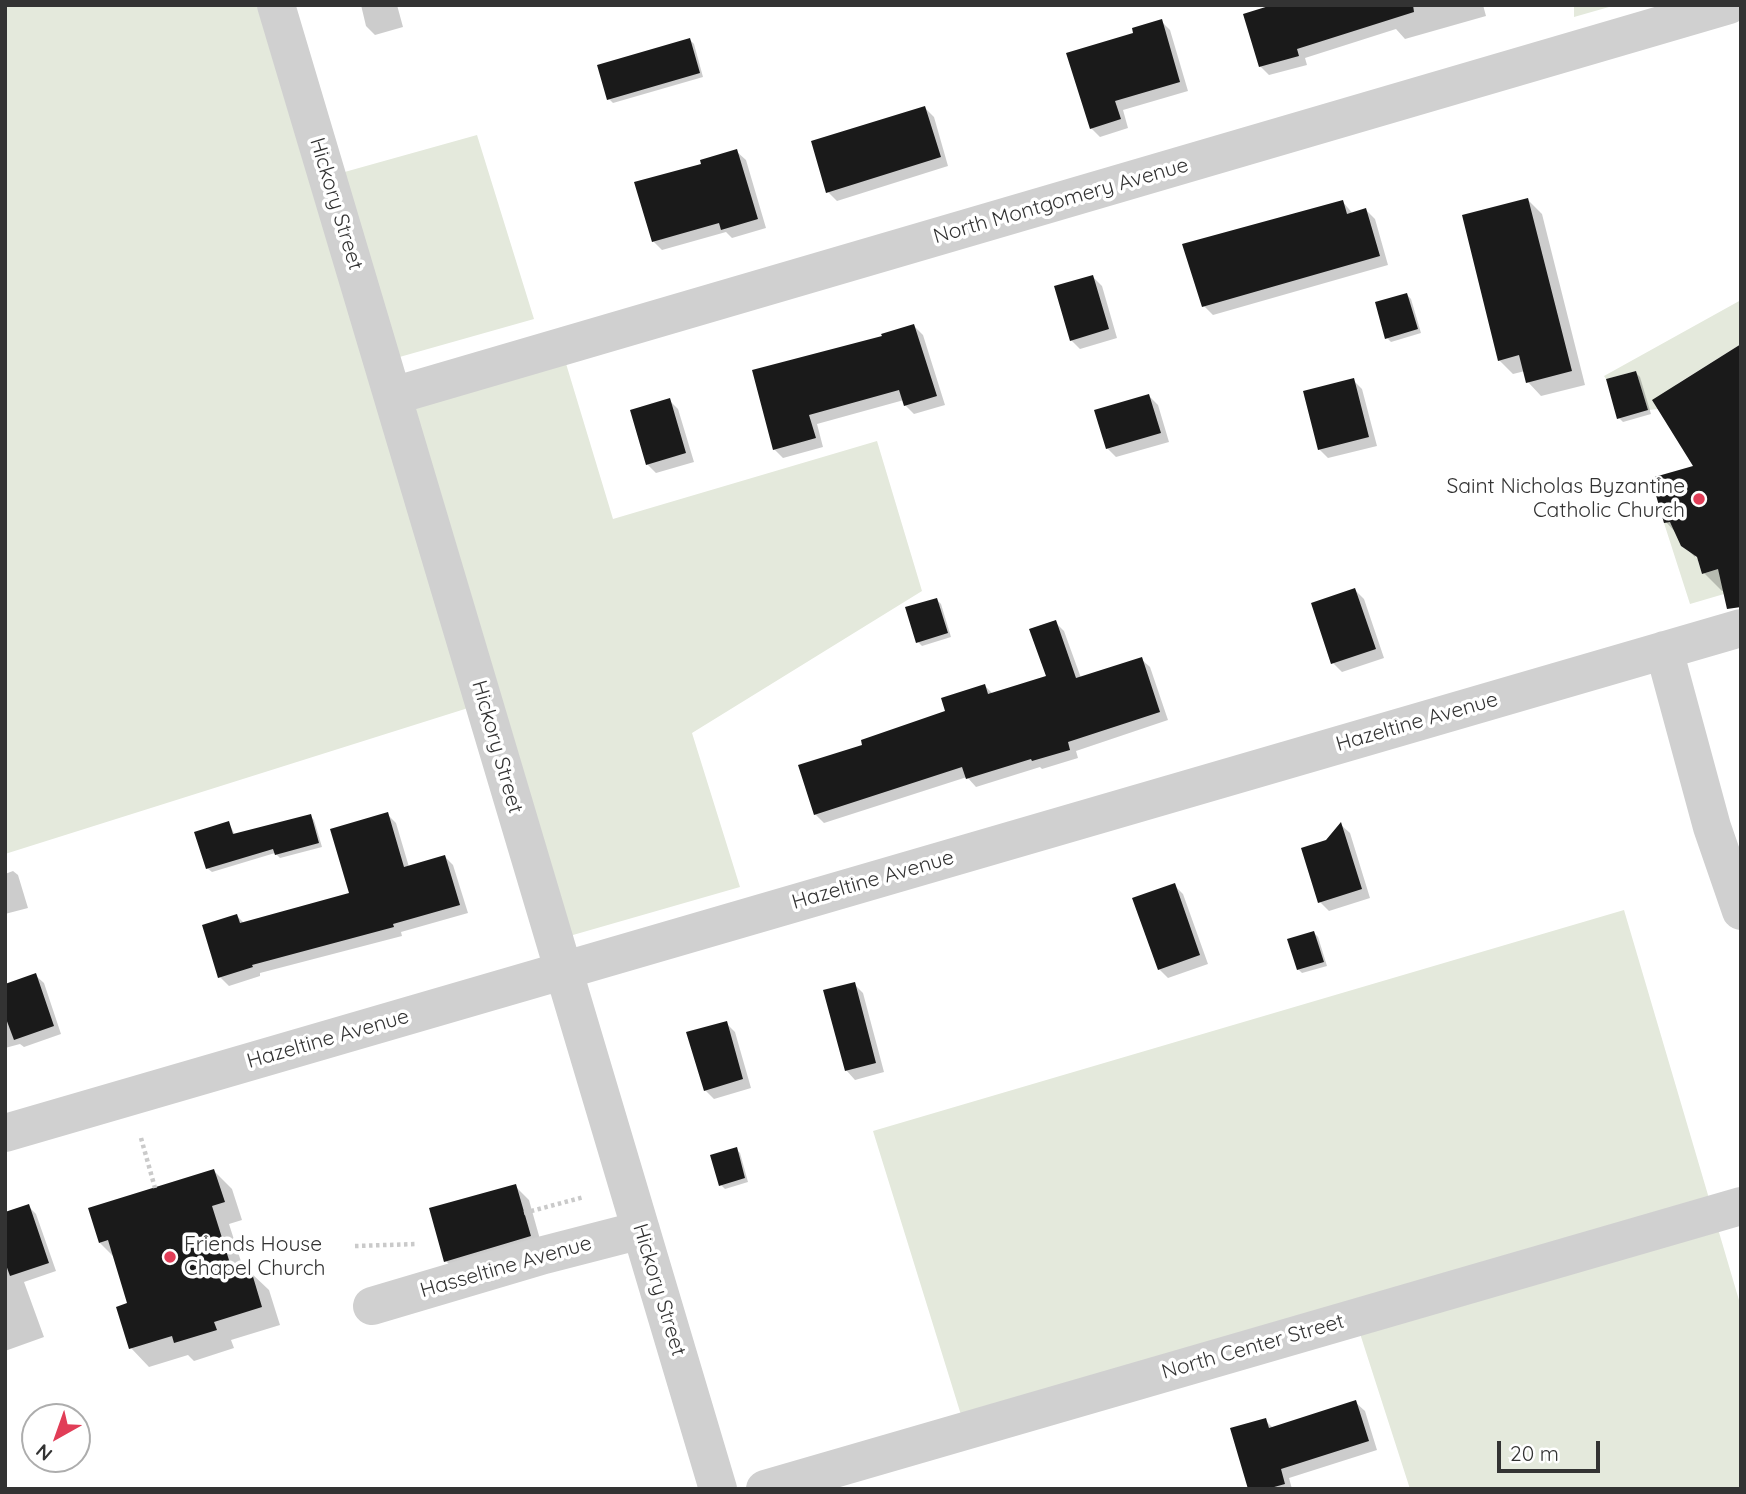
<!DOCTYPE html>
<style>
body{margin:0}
#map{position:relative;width:1746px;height:1494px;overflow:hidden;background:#fff;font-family:Quicksand,sans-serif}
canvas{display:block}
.frame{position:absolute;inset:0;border:7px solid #333;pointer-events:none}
.north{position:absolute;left:21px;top:1403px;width:70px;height:70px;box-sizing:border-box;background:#fff;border:2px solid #adadad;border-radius:50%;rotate:220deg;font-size:19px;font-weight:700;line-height:28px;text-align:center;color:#333}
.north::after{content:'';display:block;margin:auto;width:24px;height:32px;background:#e13d57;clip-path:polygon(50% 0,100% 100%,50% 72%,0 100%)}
.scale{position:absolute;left:1497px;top:1441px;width:103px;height:32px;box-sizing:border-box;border:4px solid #333;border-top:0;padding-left:9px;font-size:21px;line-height:24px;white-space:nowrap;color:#333;-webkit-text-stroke:5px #fff;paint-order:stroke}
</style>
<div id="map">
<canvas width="1746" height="1494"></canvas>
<div class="frame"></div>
<div class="north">N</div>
<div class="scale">20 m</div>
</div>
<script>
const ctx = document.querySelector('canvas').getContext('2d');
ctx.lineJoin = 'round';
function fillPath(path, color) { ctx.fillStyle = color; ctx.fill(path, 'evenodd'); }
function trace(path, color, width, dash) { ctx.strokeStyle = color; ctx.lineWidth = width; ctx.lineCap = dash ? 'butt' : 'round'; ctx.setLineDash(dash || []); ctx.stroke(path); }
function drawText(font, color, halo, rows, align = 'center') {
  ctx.font = font + ' Quicksand,sans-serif'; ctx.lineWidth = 7; ctx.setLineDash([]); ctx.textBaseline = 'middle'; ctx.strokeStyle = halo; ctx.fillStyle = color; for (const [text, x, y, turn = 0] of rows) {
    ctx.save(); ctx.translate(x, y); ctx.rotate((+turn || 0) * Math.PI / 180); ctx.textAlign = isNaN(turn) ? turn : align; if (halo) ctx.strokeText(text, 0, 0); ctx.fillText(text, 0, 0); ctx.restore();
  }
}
const green = new Path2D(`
 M 5,5 L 276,5 L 393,396 L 561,347 L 613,519 L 877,441 L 922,591 L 692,733 L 740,887 L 566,937 L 484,703 L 5,854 Z
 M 1574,5 L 1616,5 L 1574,17 Z
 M 477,135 L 534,319 L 396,358 L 341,173 Z
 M 1741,300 L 1741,344 L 1677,384 L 1658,409 L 1648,410 L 1636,371 L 1606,379 L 1604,376 Z
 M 1678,519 L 1681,546 L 1697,557 L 1702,574 L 1718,569 L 1741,589 L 1690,604 L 1664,523 Z
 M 1624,910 L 1741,1307 L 1741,1489 L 1410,1489 L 1355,1318 L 966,1431 L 873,1131 Z`);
const shadow = new Path2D(`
 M 361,5 L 397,5 L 403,27 L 375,35 L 366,26 Z
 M 1279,5 L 1483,5 L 1486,16 L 1405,39 L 1396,29 L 1305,58 L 1307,65 L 1269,75 L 1260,66 Z
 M 1161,21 L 1170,30 L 1188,91 L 1123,110 L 1128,128 L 1100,137 L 1091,128 L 1135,34 Z
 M 690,40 L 694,44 L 703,77 L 613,103 L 609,99 Z
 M 925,108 L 934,117 L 948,166 L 837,201 L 828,192 Z
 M 736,151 L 746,160 L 766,228 L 732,238 L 726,232 L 662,250 L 653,241 L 703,165 Z
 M 1528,200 L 1542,214 L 1585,385 L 1541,396 L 1528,382 L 1525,371 L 1513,374 L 1499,360 Z
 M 1343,202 L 1353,214 L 1366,210 L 1375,219 L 1388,265 L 1213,315 L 1204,306 Z
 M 1093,277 L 1102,286 L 1117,338 L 1080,349 L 1071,340 Z
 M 1407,295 L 1411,299 L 1421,333 L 1391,342 L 1387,338 Z
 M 914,326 L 923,335 L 945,405 L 914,414 L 905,405 L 904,400 L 817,424 L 823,447 L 783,458 L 774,449 L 884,337 Z
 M 1636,373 L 1640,377 L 1651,414 L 1623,422 L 1619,418 Z
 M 1353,380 L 1362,389 L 1377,446 L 1328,458 L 1319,449 Z
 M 1149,396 L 1158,405 L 1169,442 L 1116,457 L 1107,448 Z
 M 669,400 L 678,409 L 694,462 L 656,473 L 647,464 Z
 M 1696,467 L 1734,588 L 1722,591 L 1704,573 L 1701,563 L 1696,559 L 1703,563 L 1695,553 L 1695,557 L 1683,545 L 1678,535 L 1666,522 Z
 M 1355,590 L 1364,599 L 1384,658 L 1342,672 L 1333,663 Z
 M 937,600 L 941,604 L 951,637 L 922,646 L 918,642 Z
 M 1055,622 L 1064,631 L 1081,678 L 1141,659 L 1150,667 L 1168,720 L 1076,751 L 1078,758 L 1042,769 L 1040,767 L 976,787 L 967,777 L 824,823 L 815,814 L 864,746 L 947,713 L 985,686 L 993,694 L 1048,678 Z
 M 387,814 L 396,823 L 409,867 L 445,857 L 453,865 L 468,913 L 401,932 L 402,936 L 260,973 L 260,976 L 229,986 L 220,977 L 237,916 L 244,923 L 351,894 Z
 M 310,816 L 314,820 L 322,847 L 280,858 L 275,853 L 212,872 L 207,868 L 229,823 L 235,835 Z
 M 1341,825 L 1350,833 L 1370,898 L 1329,911 L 1320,902 Z
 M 13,871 L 18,875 L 28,908 L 5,914 L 5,874 Z
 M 1174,885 L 1183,894 L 1208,964 L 1168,978 L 1159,969 Z
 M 1314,933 L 1318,937 L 1327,966 L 1302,973 L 1298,969 Z
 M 35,975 L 44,983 L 61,1034 L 24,1047 L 20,1044 L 5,1048 L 5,985 Z
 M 854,984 L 863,993 L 884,1072 L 855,1080 L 846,1070 Z
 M 726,1023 L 735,1032 L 751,1088 L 714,1099 L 705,1090 Z
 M 736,1149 L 740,1153 L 748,1182 L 725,1189 L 721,1185 Z
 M 214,1171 L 232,1189 L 242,1220 L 229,1224 L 245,1274 L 250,1272 L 269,1290 L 280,1325 L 231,1340 L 234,1348 L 194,1361 L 188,1355 L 149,1367 L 131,1348 L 129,1305 L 114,1257 L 100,1243 Z
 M 515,1186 L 529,1200 L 543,1250 L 459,1275 L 446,1261 Z
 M 28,1206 L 36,1214 L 56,1271 L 24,1282 L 44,1337 L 5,1351 L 5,1214 Z
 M 1355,1402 L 1365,1411 L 1377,1450 L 1289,1478 L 1292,1489 L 1250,1489 L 1265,1420 L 1273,1428 Z`);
const building = new Path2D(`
 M 1272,5 L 1413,5 L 1414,12 L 1297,49 L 1299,56 L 1259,67 L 1243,14 Z
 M 1162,19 L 1180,82 L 1115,101 L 1121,119 L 1090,129 L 1066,53 L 1133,33 L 1132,28 Z
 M 690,38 L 700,73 L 607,100 L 597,65 Z
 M 925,106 L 941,157 L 826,193 L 811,141 Z
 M 737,149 L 758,219 L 721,230 L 719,223 L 652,242 L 634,182 L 701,164 L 700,160 Z
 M 1528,198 L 1572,371 L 1526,383 L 1519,355 L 1498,361 L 1462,215 Z
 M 1343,200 L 1347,214 L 1366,208 L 1380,256 L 1202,307 L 1182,244 Z
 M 1093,275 L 1109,329 L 1070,341 L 1054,286 Z
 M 1407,293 L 1418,329 L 1385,339 L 1375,302 Z
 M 914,324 L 937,396 L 904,406 L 899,390 L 809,415 L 816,438 L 773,450 L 752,370 L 882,336 L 881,334 Z
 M 1741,344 L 1741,607 L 1727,609 L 1718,569 L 1702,574 L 1697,557 L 1681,546 L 1670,522 L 1664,523 L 1651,478 L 1693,466 L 1652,400 Z
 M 1636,371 L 1648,410 L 1617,419 L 1606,379 Z
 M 1354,378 L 1369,437 L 1318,450 L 1303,391 Z
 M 1149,394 L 1161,433 L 1106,449 L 1094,410 Z
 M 670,398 L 686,453 L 646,465 L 630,410 Z
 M 1355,588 L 1376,649 L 1331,664 L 1311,603 Z
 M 937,598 L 948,633 L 916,643 L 905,607 Z
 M 1056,620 L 1076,678 L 1142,657 L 1160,712 L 1068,742 L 1070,750 L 1032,761 L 1031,759 L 966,779 L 962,767 L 814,815 L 798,765 L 862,745 L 861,740 L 945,711 L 941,698 L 985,684 L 988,694 L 1046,676 L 1029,629 Z
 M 388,812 L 404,867 L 445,855 L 460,905 L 393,924 L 394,927 L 252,965 L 253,967 L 218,978 L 202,925 L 237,914 L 240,923 L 349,893 L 330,829 Z
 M 311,814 L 319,843 L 275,855 L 273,849 L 206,869 L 194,832 L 229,821 L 233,834 Z
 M 1341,822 L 1362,889 L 1318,903 L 1301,848 L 1326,840 Z
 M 1175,883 L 1200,955 L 1158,970 L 1132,898 Z
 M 1314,931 L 1324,962 L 1297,970 L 1287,939 Z
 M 36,973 L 54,1026 L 14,1040 L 5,1016 L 5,984 Z
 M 855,982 L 876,1063 L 845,1071 L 823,990 Z
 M 727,1021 L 743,1079 L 704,1091 L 686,1032 Z
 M 737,1147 L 745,1178 L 719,1186 L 710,1155 Z
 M 214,1169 L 225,1202 L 212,1206 L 234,1276 L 251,1270 L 262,1307 L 214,1322 L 217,1330 L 174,1343 L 172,1336 L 129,1349 L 116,1307 L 127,1303 L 108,1240 L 99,1243 L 88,1208 Z
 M 516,1184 L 531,1236 L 444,1262 L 429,1208 Z
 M 29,1204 L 49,1263 L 10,1276 L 5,1262 L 5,1212 Z
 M 1356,1400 L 1369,1441 L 1281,1469 L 1285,1484 L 1267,1489 L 1248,1489 L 1230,1428 L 1266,1418 L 1269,1428 Z`);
const path = new Path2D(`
 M 141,1138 L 155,1188
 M 524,1213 L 584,1197
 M 355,1246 L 418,1244`);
const minor = new Path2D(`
 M 276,5 L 718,1489
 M 393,396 L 1729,5
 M 1664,650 L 1712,827 L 1741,911
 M 5,1133 L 1741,628
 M 372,1306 L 544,1255 L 641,1230
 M 765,1489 L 1741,1206`);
const markers = [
 [1699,499,7,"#e13d57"],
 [170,1257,7,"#e13d57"]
];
const streetNames = [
 ["North Montgomery Avenue",1061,201,-16],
 ["Hickory Street",336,204,73],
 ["Hazeltine Avenue",1417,722,-16],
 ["Hickory Street",497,747,74],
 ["Hazeltine Avenue",873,880,-16],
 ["Hazeltine Avenue",328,1039,-16],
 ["Hasseltine Avenue",506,1267,-16],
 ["Hickory Street",659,1290,73],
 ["North Center Street",1253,1347,-16]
];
const poiNames = [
 ["Saint Nicholas Byzantine",1685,487],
 ["Catholic Church",1685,511],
 ["Friends House",184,1245,"left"],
 ["Chapel Church",184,1269,"left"]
];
fillPath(green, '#e4e9dc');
fillPath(shadow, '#0003');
fillPath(building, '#1a1a1a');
trace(path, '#cacaca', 4.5, [3.5, 3.5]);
trace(minor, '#d0d0d0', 38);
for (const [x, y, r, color] of markers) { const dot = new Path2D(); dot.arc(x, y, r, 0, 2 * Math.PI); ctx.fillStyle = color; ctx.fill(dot); trace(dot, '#fff', 2.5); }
drawText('21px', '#333', '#fff', streetNames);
drawText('21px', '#333', '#fff', poiNames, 'right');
</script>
